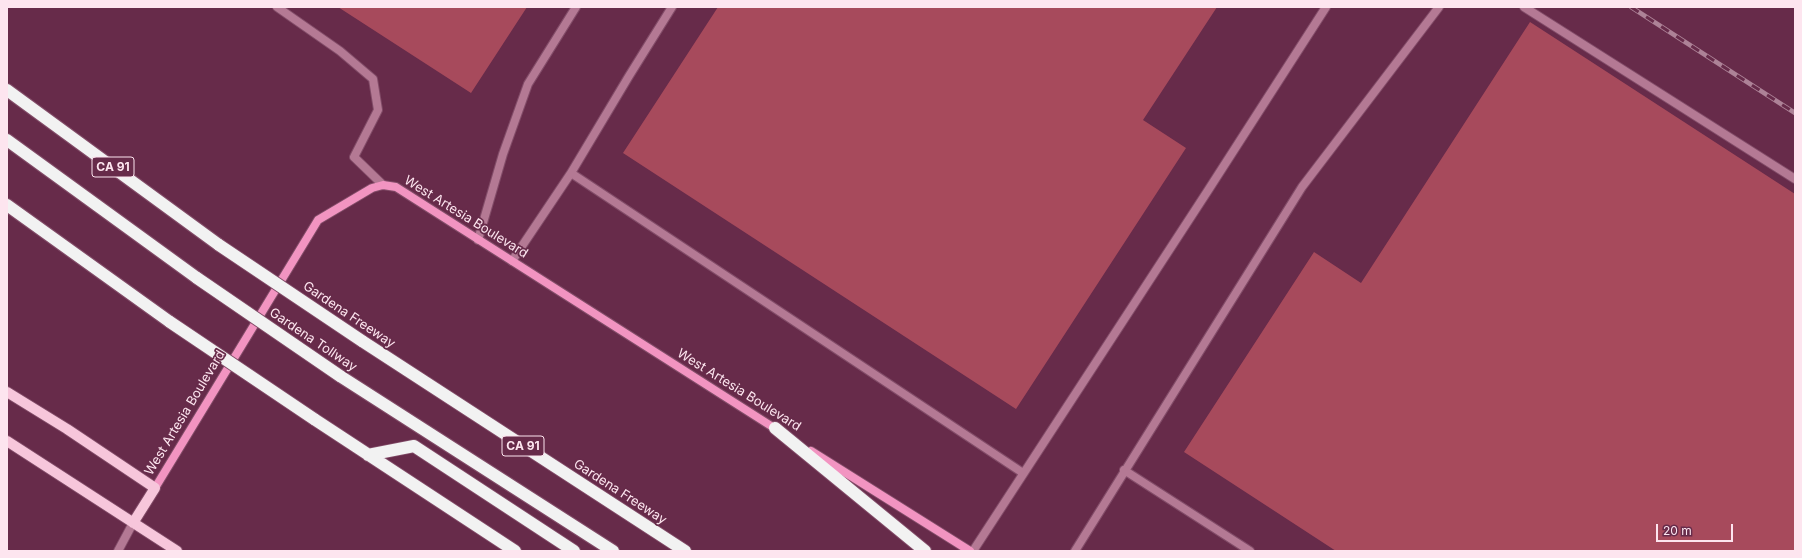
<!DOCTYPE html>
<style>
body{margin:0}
#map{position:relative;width:1802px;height:558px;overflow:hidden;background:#672b4a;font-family:Inter,sans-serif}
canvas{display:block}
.frame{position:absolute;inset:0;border:8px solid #fde5ef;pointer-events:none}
.scale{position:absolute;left:1656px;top:524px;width:77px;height:18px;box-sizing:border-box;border:2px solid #fde5ef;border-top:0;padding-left:5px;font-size:12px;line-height:14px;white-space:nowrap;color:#fde5ef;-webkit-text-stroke:3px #672b4a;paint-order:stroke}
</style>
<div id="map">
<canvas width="1802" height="558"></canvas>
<div class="frame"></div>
<div class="scale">20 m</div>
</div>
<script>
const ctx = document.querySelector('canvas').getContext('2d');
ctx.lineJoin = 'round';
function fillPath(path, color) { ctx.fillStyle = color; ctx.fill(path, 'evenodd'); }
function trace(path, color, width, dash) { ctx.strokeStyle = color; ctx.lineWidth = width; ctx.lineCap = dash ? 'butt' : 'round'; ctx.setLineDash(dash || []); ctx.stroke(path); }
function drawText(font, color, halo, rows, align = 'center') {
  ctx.font = font + ' Inter,sans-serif'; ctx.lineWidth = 3.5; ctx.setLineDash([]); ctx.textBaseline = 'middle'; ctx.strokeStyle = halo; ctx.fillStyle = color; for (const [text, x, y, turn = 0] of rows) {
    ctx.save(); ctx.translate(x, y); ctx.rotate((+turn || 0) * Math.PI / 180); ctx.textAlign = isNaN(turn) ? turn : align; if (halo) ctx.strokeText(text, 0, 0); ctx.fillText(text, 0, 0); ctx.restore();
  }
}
const building = new Path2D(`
 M 338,7 L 527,7 L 471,93 Z
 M 718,7 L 1217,7 L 1143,120 L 1186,148 L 1016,409 L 623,153 Z
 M 1530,22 L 1795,194 L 1795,551 L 1336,551 L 1184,452 L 1314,252 L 1361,283 Z`);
const service = new Path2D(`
 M 277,7 L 340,51 L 373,79 L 378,110 L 354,157 L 383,185
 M 672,7 L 629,76 L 571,173 L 1023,473
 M 1524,7 L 1795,179
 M 478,240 L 503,154 L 528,84 L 576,7
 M 512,261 L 571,173
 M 1124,470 L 1250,551
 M 973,551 L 1207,192 L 1326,7
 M 1075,551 L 1302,187 L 1439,7`);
const tertiary = new Path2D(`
 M 118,551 L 133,523`);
const secondary = new Path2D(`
 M 811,451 L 970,551
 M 155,488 L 318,220 L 372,188 L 383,185 L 396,187 L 779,431`);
const primary = new Path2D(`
 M 7,392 L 67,429 L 155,488 L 133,523
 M 7,441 L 177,551`);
const motorway = new Path2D(`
 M 7,90 L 219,245
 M 7,140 L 197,278
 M 7,205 L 170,322
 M 362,341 L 685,551
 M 340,376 L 613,551
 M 314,419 L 515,551
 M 775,428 L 925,551
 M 368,455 L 414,446 L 574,551`);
const rail = new Path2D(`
 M 1631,7 L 1795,113`);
const motorwayBridge = new Path2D(`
 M 219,245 L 362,341
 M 197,278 L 340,376
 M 170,322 L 314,419`);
const shields = [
 [113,167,42],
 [523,446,42]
];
const shieldNames = [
 ["CA 91",113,167],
 ["CA 91",523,446]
];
const streetNames = [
 ["West Artesia Boulevard",466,217,32],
 ["Gardena Freeway",349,315,34],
 ["Gardena Tollway",313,340,34],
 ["West Artesia Boulevard",739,390,32],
 ["West Artesia Boulevard",185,413,-59],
 ["Gardena Freeway",620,492,33]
];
fillPath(building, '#a74a5c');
trace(service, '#824c68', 10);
trace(tertiary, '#824c68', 10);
trace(secondary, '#824c68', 10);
trace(primary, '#824c68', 12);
trace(motorway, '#824c68', 14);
trace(service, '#b47994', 8);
trace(tertiary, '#b47994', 8);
trace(secondary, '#f294c1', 8);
trace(primary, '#f7c6db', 10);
trace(motorway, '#f2f2f2', 12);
trace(rail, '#ad8297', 4.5);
trace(rail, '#672b4a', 3, [9]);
trace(motorwayBridge, '#824c68', 14, []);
trace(motorwayBridge, '#f2f2f2', 12);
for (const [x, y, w] of shields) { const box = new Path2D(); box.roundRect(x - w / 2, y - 10, w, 20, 3); ctx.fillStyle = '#672b4a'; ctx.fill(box); trace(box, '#fde5ef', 1); }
drawText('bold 12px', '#fde5ef', null, shieldNames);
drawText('13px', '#fde5ef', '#672b4a', streetNames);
</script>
